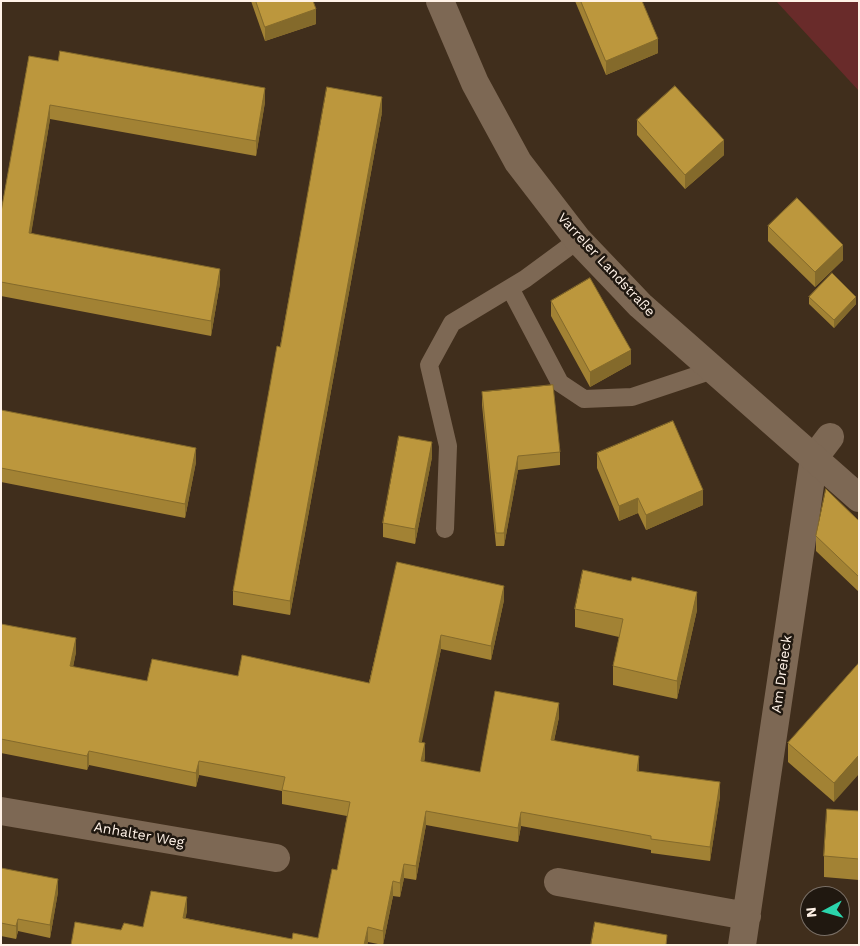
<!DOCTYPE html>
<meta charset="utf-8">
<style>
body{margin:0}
#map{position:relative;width:860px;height:946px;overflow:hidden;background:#402e1c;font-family:"Work Sans",sans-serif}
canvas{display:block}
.frame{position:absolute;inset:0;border:2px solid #fff2e7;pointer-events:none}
.north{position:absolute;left:800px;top:886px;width:50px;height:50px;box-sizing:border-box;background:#201810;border:1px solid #796f66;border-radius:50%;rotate:264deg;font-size:14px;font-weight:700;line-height:20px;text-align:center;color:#fff2e7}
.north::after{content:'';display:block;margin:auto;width:18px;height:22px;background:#2bd5ac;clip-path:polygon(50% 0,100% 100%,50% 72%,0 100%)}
</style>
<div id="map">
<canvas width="860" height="946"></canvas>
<div class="frame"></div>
<div class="north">N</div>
</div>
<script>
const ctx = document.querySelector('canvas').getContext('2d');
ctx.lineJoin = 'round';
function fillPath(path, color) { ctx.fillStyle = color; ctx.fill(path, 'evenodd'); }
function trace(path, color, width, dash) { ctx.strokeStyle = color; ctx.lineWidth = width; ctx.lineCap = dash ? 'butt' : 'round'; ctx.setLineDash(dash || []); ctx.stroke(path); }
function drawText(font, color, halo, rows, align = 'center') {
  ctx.font = font + ' "Work Sans",sans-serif'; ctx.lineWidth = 5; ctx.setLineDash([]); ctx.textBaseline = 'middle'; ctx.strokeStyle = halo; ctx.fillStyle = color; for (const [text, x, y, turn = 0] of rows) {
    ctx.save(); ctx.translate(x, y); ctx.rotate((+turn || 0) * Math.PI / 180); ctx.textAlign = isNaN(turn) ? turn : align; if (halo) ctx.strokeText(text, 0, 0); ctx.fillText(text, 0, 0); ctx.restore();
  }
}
const green = new Path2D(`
 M 776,1 L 859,1 L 859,91 Z`);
const service = new Path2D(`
 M 510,288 L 560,383 L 584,399 L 632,397 L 713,370
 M 445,529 L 448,446 L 429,365 L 452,323 L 525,279 L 578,240`);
const minor = new Path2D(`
 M 1,811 L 276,858
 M 558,882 L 747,916
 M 742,945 L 814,458 L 830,437`);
const secondary = new Path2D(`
 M 440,1 L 475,83 L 518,162 L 578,240 L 640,305 L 859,498`);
const wall = new Path2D(`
 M 251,1 L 313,1 L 316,24 L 265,41 Z
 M 575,1 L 642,1 L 658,53 L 606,75 Z
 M 29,56 L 265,102 L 256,156 L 50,119 L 31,233 L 220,283 L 211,336 L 1,296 L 1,212 Z
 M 382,112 L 290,615 L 233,605 L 233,591 L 280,347 Z
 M 637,120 L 724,155 L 685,189 L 637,135 Z
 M 768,226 L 843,260 L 815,287 L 768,241 Z
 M 809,297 L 856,304 L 834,328 L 809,304 Z
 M 551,301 L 631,364 L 590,387 L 551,316 Z
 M 482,392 L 560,452 L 560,465 L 518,470 L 504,546 L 496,546 L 482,405 Z
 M 1,410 L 196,462 L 185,518 L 1,482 Z
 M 597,453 L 703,505 L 646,530 L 638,513 L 619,521 L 597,468 Z
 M 432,457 L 415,544 L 383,537 L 383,523 Z
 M 859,521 L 859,592 L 816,551 L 816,536 Z
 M 397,562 L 504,600 L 491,660 L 441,649 L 421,742 L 425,757 L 424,762 L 480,772 L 559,717 L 554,741 L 639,771 L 720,796 L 710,861 L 651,853 L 651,850 L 521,826 L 518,842 L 426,825 L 416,880 L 404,878 L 400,897 L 393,896 L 383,945 L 368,942 L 367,945 L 121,930 L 143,927 L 187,911 L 185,918 L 292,939 L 318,938 L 337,870 L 347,816 L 282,804 L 282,791 L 199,775 L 196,787 L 89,765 L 87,770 L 1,753 L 1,624 L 76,652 L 73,667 L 147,681 L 238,676 L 369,683 Z
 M 575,609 L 697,610 L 677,699 L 613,685 L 613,666 L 619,637 L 575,627 Z
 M 859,663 L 834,802 L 788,762 L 788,743 Z
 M 859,811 L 859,880 L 824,877 L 824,856 Z
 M 1,868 L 58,892 L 50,938 L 18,931 L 16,939 L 1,936 Z`);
const shadedWall = new Path2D(`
 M 316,9 L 316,24 L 265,41 L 265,27 Z
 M 658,39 L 658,53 L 606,75 L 606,61 Z
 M 265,88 L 265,102 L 256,156 L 256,141 Z
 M 382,97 L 382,112 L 290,615 L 290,601 Z
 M 50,105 L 50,119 L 29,247 L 29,233 Z
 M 724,140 L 724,155 L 685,189 L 685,175 Z
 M 843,245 L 843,260 L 815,287 L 815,272 Z
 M 220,269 L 220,283 L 211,336 L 211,321 Z
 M 856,297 L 856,304 L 834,328 L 834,320 Z
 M 631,350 L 631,364 L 590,387 L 590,372 Z
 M 432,442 L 432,457 L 415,544 L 415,529 Z
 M 196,448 L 196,462 L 185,518 L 185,504 Z
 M 518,456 L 518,470 L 504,546 L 504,533 Z
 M 703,490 L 703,505 L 646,530 L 646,515 Z
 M 638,498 L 638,513 L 619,521 L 619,506 Z
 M 504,586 L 504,600 L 491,660 L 491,646 Z
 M 697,592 L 697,610 L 677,699 L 677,681 Z
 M 441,635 L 441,649 L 419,756 L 419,742 Z
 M 76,638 L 76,652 L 70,681 L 70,666 Z
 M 559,703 L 559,717 L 551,754 L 551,740 Z
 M 425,743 L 425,757 L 421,775 L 421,761 Z
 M 89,751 L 89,765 L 87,770 L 87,756 Z
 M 859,755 L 859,774 L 834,802 L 834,783 Z
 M 639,756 L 639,771 L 637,785 L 637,771 Z
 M 199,761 L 199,775 L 196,787 L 196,773 Z
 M 720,782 L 720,796 L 710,861 L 710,847 Z
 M 426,811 L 426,825 L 416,880 L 416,866 Z
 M 521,812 L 521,826 L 518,842 L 518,828 Z
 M 404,864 L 404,878 L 400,897 L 400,883 Z
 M 58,879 L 58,892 L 50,938 L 50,925 Z
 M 393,881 L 393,896 L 383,945 L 383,931 Z
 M 187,897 L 187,911 L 183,932 L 183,918 Z
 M 18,919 L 18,931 L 16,939 L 16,926 Z
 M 368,927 L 368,942 L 367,945 L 364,945 Z`);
const building = new Path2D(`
 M 256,1 L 313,1 L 316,9 L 265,27 Z
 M 581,1 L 642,1 L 658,39 L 606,61 Z
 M 60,51 L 265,88 L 256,141 L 50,105 L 29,233 L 220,269 L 211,321 L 1,282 L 1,212 L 29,56 L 58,61 Z
 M 675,86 L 724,140 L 685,175 L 637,120 Z
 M 327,87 L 382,97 L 290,601 L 233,591 L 277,346 L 280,347 Z
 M 797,198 L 843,245 L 815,272 L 768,226 Z
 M 832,273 L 856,297 L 834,320 L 809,297 Z
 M 590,278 L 631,350 L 590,372 L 551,301 Z
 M 553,385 L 560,452 L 518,456 L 504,533 L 496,533 L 482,392 Z
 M 1,410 L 196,448 L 185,504 L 1,468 Z
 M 673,421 L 703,490 L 646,515 L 638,498 L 619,506 L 597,453 Z
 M 399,436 L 432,442 L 415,529 L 383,523 Z
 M 826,489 L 859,521 L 859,577 L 816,536 Z
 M 397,562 L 504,586 L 491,646 L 441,635 L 419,742 L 425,743 L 421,761 L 480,772 L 495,691 L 559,703 L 551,740 L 639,756 L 637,771 L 720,782 L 710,847 L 651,839 L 651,836 L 521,812 L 518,828 L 426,811 L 416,866 L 404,864 L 400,883 L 393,881 L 383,931 L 368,927 L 364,945 L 71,945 L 75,922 L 121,930 L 124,923 L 143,927 L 151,891 L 187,897 L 183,918 L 292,939 L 293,933 L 318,938 L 332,869 L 337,870 L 350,802 L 282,790 L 285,777 L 199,761 L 196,773 L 89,751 L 87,756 L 1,739 L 1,624 L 76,638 L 70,666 L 147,681 L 152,659 L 238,676 L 242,655 L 369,683 Z
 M 583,570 L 631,581 L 632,577 L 697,592 L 677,681 L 613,666 L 623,619 L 575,609 Z
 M 859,663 L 859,755 L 834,783 L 788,743 Z
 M 827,809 L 859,811 L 859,859 L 824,856 Z
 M 1,868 L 58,879 L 50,925 L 18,919 L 16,926 L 1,923 Z
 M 595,922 L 667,935 L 666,945 L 591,945 Z`);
const streetNames = [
 ["Varreler Landstraße",606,265,47],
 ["Am Dreieck",782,674,-82],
 ["Anhalter Weg",139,835,10]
];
fillPath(green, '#692b2a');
trace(service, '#7d6854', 18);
trace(minor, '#7d6854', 28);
trace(secondary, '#7d6854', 28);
fillPath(wall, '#a28234');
fillPath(shadedWall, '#846a2b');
fillPath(building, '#bc973d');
trace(building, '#846a2b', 1);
drawText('14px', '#fff2e7', '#201810', streetNames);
</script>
